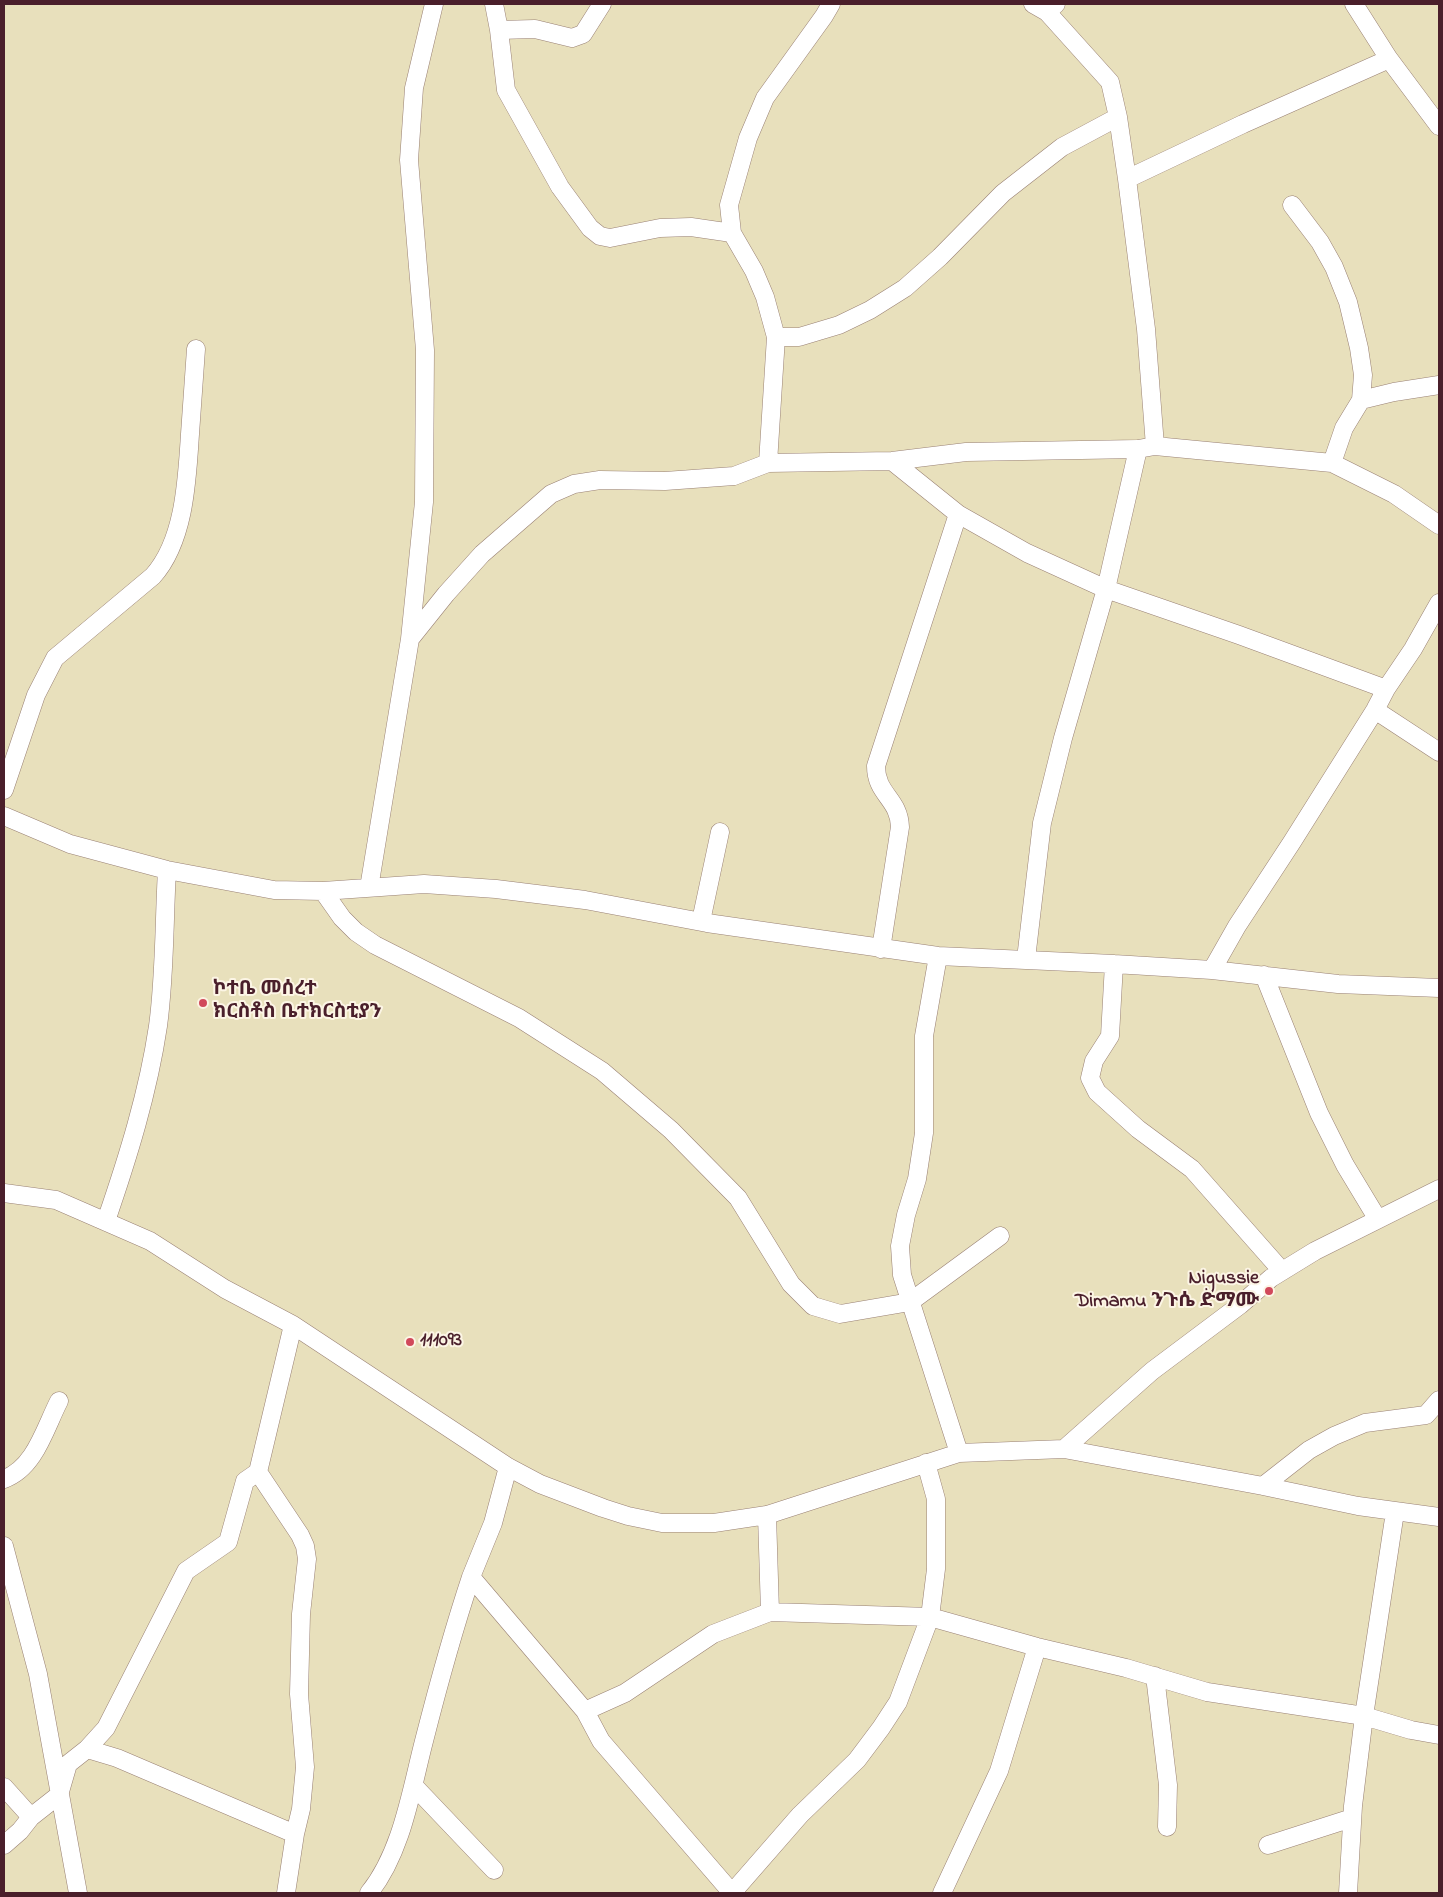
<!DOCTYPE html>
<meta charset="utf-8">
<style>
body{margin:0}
#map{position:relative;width:1443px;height:1897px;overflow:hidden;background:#e8e0bc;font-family:"Indie Flower",sans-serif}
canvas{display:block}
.frame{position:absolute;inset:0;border:5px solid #4a1f2b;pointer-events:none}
</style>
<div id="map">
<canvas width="1443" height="1897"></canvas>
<div class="frame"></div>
</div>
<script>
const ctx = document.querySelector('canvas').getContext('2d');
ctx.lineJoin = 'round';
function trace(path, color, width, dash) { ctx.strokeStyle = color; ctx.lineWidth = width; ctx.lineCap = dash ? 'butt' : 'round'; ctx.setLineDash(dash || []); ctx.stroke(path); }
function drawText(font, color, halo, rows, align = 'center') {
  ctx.font = font + ' "Indie Flower","Noto Sans Ethiopic",sans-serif'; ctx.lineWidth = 4; ctx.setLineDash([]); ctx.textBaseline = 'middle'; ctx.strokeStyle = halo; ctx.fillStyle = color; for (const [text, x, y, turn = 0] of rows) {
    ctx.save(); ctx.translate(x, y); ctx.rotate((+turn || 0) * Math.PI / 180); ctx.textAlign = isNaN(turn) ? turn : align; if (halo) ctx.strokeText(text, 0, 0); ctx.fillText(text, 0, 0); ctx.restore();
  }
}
const minor = new Path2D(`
 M 494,4 L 499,30 L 506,90 L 560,187 L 590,228 L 600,236 L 610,238 L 660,228 L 691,227 L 732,233
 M 1033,4 L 1047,12 L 1056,4
 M 1354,4 L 1389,59 L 1439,126
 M 499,30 L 535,29 L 572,38 L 583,34 L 602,4
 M 1118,117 L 1127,179 L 1146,329 L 1155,446
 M 1127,179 L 1243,124 L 1389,59
 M 1292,205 L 1320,242 L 1334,267 L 1348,302 L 1359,348 L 1363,375 L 1361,400 L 1344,428 L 1332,463
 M 776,337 L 765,297 L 754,271 L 732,233 L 729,205 L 748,138 L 765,98 L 824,16 L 831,4
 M 1361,400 L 1394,392 L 1439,385
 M 892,461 L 958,514 L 1027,553 L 1106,589 L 1239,635 L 1386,689
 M 768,463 L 892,461 L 966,452 L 1138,449 L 1155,446 L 1332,463 L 1394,494 L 1439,525
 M 410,639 L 424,502 L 425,350 L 409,160 L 414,88 L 434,4
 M 1375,710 L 1439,752
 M 4,790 L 36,695 L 55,658 L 153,576 C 185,540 187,479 190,434 C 192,405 194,377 196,349
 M 4,816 L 70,844 L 167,870 L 274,890 L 323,891 L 424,884 L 496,889 L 585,900 L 707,923 L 938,956 L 1114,964 L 1212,970 L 1338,984 L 1439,988
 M 369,888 L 410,639 L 446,594 L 482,554 L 551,494 L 574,484 L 600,480 L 665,481 L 734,476 L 768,463 L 776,337 L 799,337 L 839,325 L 870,310 L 905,288 L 940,257 L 1003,193 L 1062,147 L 1118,117 L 1110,82 L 1047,12
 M 323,891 L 342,918 L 356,932 L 375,945 L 519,1018 L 602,1071 L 671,1130 L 738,1198 L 791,1284 L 813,1306 L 840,1314 L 910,1302 L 1000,1236
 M 701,921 L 720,832
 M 881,949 L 900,827 C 899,798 876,795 876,766 L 958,514
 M 938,956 L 924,1036 L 924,1133 L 917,1179 L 906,1215 L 900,1246 L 902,1275 L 959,1453
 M 1026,959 L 1042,823 L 1063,738 L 1106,589 L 1138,449
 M 1114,964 L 1110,1036 L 1094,1061 L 1090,1078 L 1097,1092 L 1138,1129 L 1192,1169 L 1282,1271
 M 1212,970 L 1237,926 L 1292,842 L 1375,710 L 1386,689 L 1413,649 L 1439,603
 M 1264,975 L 1319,1113 L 1345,1165 L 1377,1218
 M 4,1193 L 56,1200 L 150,1241 L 225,1289 L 293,1325 L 508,1467 L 540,1484 L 603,1508 L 628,1516 L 662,1523 L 714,1523 L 767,1515 L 959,1453 L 1064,1449 L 1263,1486 L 1358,1506 L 1439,1517
 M 106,1221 C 128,1157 148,1093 158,1026 C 165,975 164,922 167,870
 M 1064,1449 L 1152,1371 L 1240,1305 L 1271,1278 L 1315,1251 L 1439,1189
 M 926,1463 L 936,1499 L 936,1569 L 930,1617 L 1037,1647 L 1126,1668 L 1207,1692 L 1364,1716 L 1353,1806 L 1348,1893
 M 508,1467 L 493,1523 L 471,1577 L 585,1711
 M 258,1472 L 300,1535 L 305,1546 L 307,1559 L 301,1614 L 299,1694 L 305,1767 L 301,1809 L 295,1834 L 286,1893
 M 4,1479 C 35,1468 45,1428 59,1401
 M 1263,1486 L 1309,1450 L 1334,1436 L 1365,1423 L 1426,1415 L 1439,1400
 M 1395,1512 L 1364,1716 L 1411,1730 L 1439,1735
 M 767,1515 L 770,1612 L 713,1634 L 625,1693 L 585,1711 L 601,1741 L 732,1893 L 800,1815 L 857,1760 L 881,1728 L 898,1702 L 930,1617 L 770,1612
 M 4,1546 L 38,1674 L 78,1893
 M 1155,1676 L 1168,1785 L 1167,1827
 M 87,1749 L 117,1758 L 295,1834
 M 414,1786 L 494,1870
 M 4,1787 L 31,1817
 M 4,1845 L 20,1831 L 31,1817 L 59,1795 L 68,1764 L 87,1749 L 106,1728 L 186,1571 L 228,1542 L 245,1481 L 258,1472 L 293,1325
 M 1268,1845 L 1352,1818
 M 369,1893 C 402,1852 411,1791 424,1741 C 438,1686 453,1631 471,1577
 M 942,1893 L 999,1771 L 1037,1647`);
const markers = [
 [203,1003,5,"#d1495b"],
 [1269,1291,5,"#d1495b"],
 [410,1342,5,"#d1495b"]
];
const poiNames = [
 ["ኮተቤ መሰረተ",213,991],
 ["ክርስቶስ ቤተክርስቲያን",213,1014],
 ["Nigussie",1259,1280,"right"],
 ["Dimamu ንጉሴ ድማሙ",1259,1303,"right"],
 ["111093",420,1342]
];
trace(minor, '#998074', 19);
trace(minor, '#fff', 18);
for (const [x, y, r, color] of markers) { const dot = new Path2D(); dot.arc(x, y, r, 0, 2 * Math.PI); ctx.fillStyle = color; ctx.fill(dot); trace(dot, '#fcf5e5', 2); }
drawText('bold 20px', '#4a1f2b', '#fcf5e5', poiNames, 'left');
</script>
